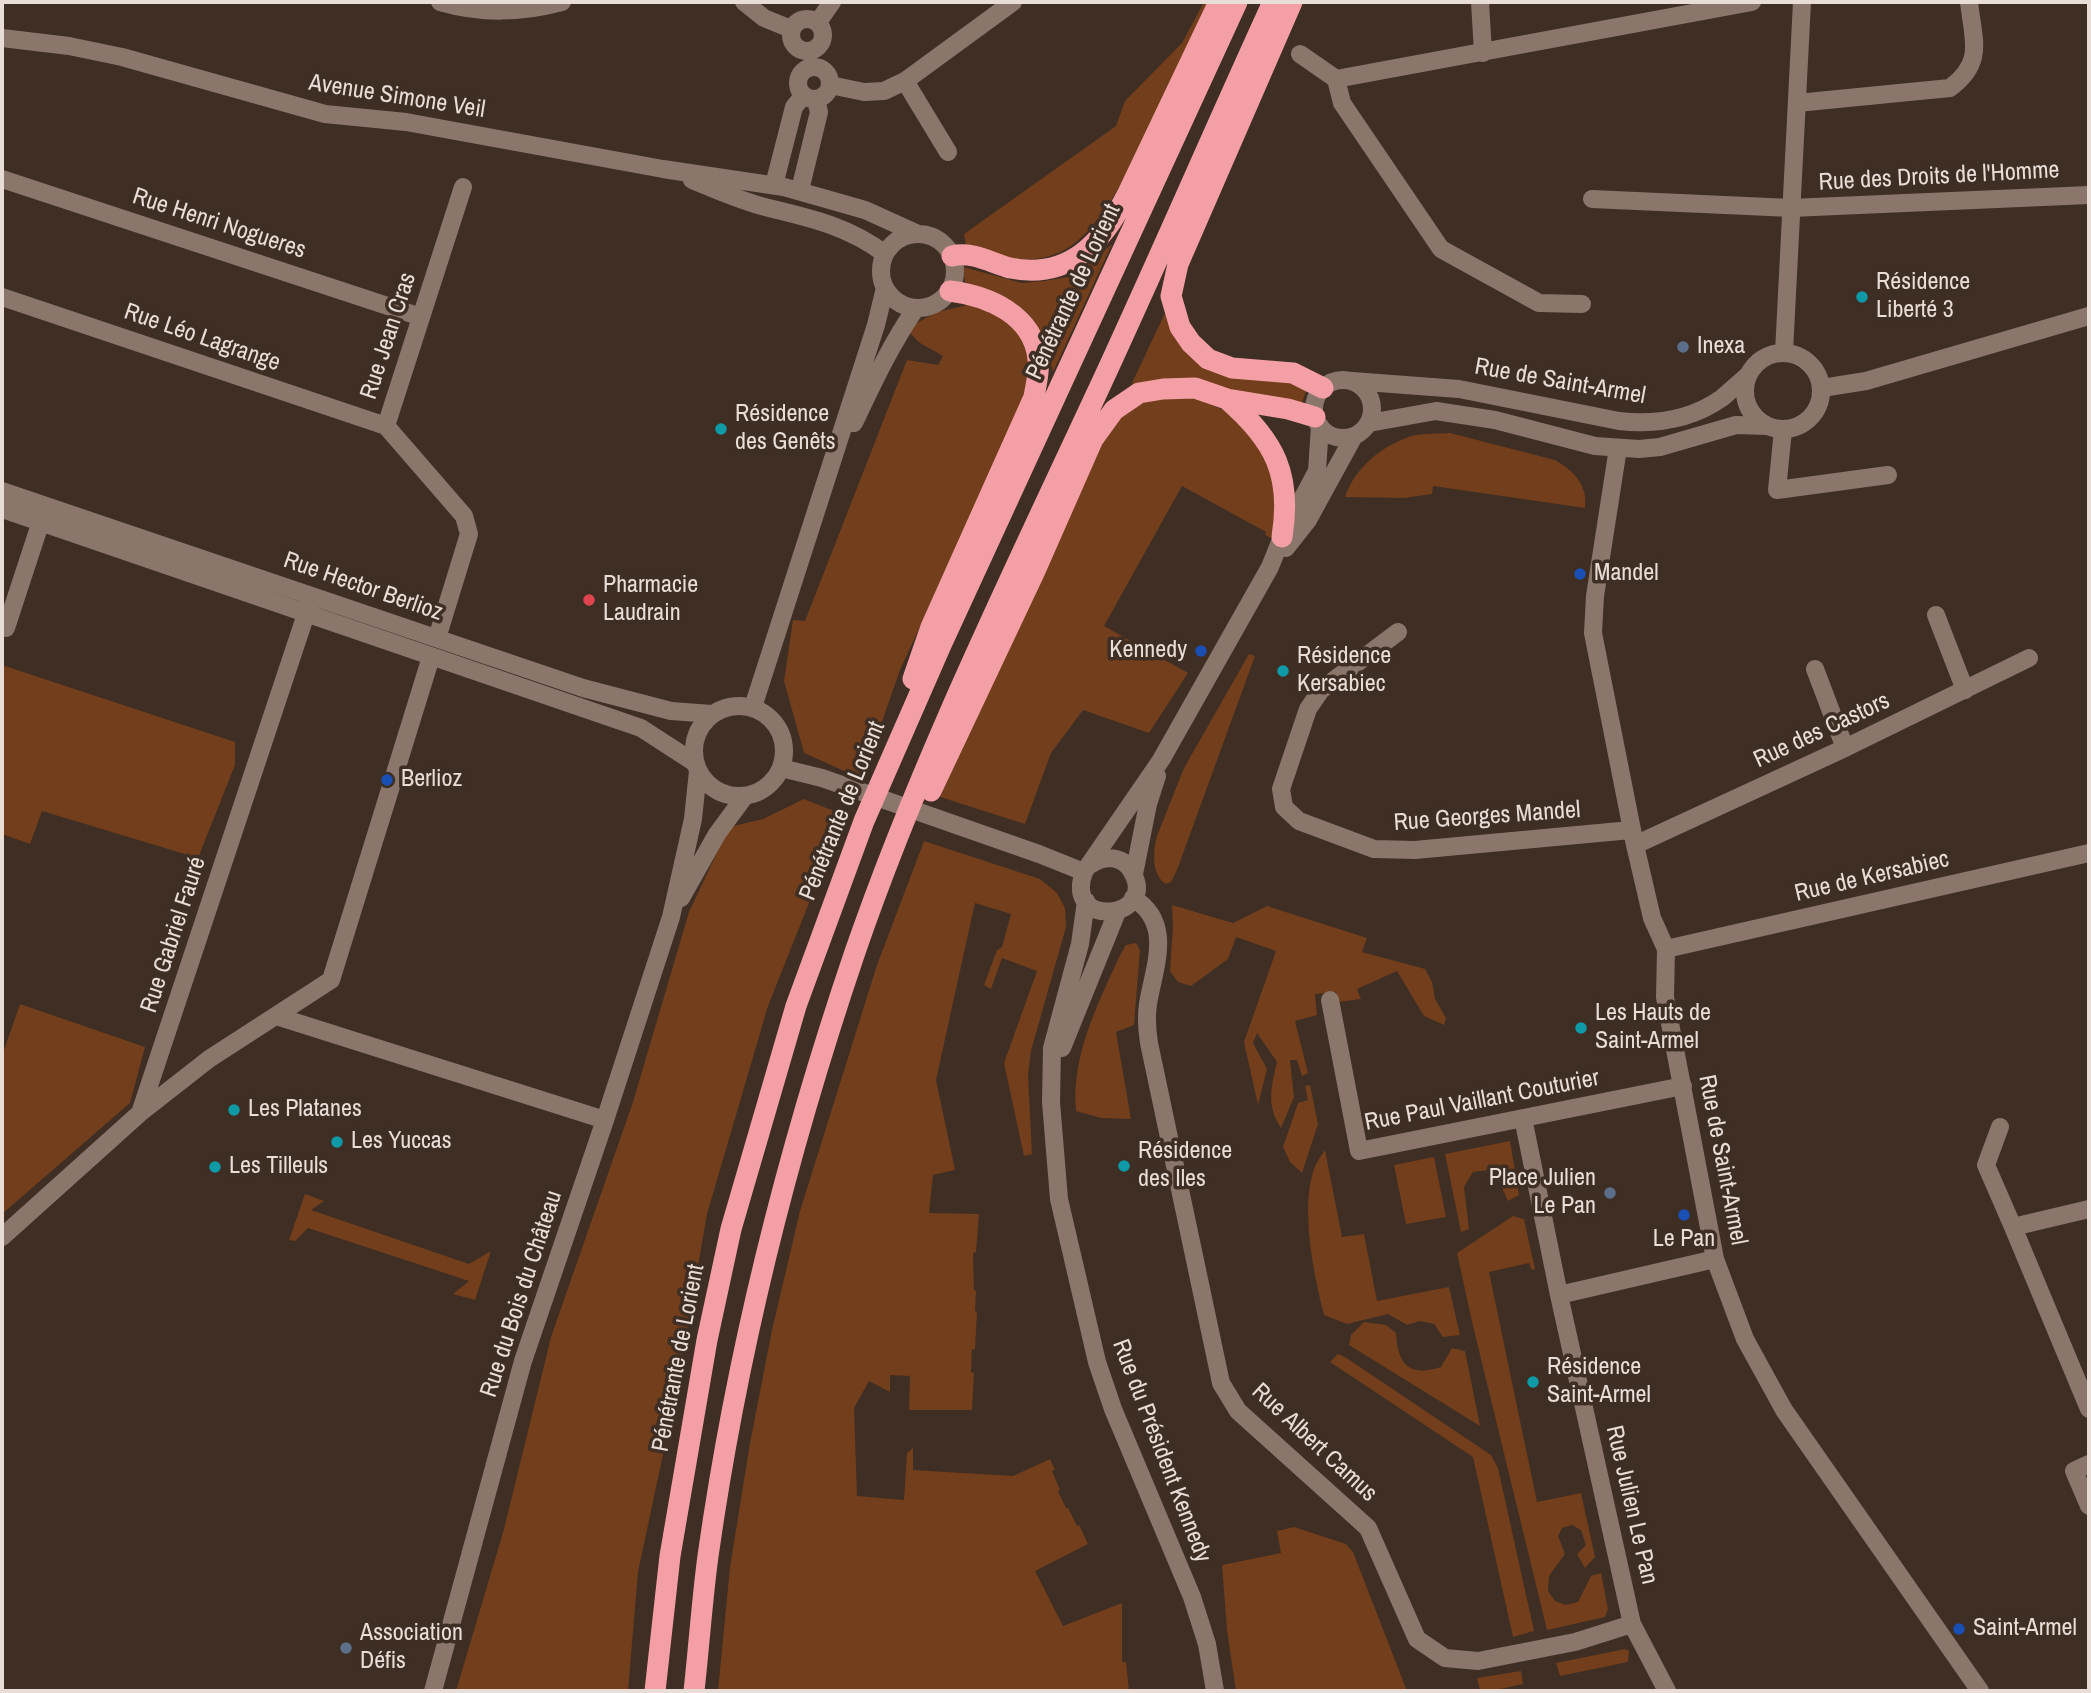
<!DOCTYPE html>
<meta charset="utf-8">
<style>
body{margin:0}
#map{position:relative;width:2091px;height:1693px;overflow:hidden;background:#3e2e24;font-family:"Archivo Narrow",sans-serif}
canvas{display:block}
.frame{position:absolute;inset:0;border:4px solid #e8ddd7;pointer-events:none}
</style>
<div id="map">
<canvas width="2091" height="1693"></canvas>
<div class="frame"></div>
</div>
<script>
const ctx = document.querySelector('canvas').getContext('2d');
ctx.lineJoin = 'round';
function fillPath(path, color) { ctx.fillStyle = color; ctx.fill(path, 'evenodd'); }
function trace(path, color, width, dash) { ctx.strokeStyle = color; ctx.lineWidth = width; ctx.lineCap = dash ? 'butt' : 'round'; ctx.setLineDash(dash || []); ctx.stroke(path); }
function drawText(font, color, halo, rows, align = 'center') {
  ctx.font = font + ' "Archivo Narrow",sans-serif'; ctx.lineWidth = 7; ctx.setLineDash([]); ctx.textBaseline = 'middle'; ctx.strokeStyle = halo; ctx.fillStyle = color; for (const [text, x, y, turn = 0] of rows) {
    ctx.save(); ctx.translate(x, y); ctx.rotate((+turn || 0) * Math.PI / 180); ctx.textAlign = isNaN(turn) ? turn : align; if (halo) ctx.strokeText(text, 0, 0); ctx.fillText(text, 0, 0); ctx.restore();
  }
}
const green = new Path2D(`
 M 1204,2 L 1210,2 C 1194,35 1178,69 1161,102 C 1140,146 1103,240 1053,255 C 1019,266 998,256 966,247 L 964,234 L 1116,126 L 1125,101 L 1182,43 Z
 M 1112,244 L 1053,372 C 1036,305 1025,306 965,282 L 963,267 L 1022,283 L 1044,281 L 1074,276 Z
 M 968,305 L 995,313 L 1017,329 L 1028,357 L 1029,383 L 1020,408 L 900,670 L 862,779 L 804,753 L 784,681 L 793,620 L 805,621 L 907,360 L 938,365 L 943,356 L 920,343 L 906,329 L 937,312 Z
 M 1165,313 L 1180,340 L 1295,383 L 1306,391 L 1301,406 L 1134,389 L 1132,383 Z
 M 1191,398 C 1207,403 1224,408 1236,419 C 1243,424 1248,433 1253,440 C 1277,472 1281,500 1271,538 L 1265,535 L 1266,532 L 1182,486 L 1104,626 L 1188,673 L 1149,733 L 1083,710 L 1051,753 L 1025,824 L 940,797 L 1088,468 C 1103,442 1118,406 1152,400 C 1164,398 1179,399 1191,398 Z
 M 1450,433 L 1555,460 C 1574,471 1588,485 1585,508 L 1433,486 L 1432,494 L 1404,498 L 1345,497 C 1355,467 1383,445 1412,436 C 1424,433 1438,434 1450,433 Z
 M 1249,654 L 1255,656 L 1177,870 L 1171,882 L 1166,884 C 1151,875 1153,851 1157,836 L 1184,768 Z
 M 2,665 L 235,742 L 235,765 L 198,858 L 42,811 L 30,844 L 2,834 Z
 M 804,799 L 844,815 L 768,1006 L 707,1214 L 677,1389 L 638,1572 L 628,1691 L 456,1691 L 504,1529 L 551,1337 L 633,1102 L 689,912 L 729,827 L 763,819 Z
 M 924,841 L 1040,879 L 1057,893 L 1065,908 L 1066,927 L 1031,1051 L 1028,1075 L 1032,1154 L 1024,1156 L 1004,1063 L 1037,971 L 1002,958 L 991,989 L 984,985 L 997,950 L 1002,947 L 1011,914 L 975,903 L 936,1080 L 955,1170 L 933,1175 L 929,1213 L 979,1214 L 976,1252 L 973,1253 L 974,1290 L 976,1291 L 975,1311 L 977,1312 L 975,1349 L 972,1349 L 971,1372 L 974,1373 L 972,1410 L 909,1410 L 910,1376 L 890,1375 L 890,1392 L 869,1381 L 854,1408 L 857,1496 L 904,1500 L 907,1453 L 913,1448 L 913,1470 L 1013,1476 L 1050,1459 L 1055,1470 L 1052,1471 L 1060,1490 L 1058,1491 L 1066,1508 L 1068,1508 L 1077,1526 L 1079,1525 L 1088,1544 L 1035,1571 L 1063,1626 L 1122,1603 L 1122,1662 L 1126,1662 L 1129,1691 L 718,1691 L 730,1567 L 750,1443 L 772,1330 L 800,1211 L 877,965 Z
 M 1172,905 L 1233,923 L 1267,906 L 1367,938 L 1362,952 L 1425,969 L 1432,982 L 1435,999 L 1446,1018 L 1444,1025 L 1424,1016 L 1397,971 L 1357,989 L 1361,999 L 1338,1002 L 1336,992 L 1315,994 L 1317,1015 L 1295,1021 L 1308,1073 L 1302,1076 L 1297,1060 L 1290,1060 L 1294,1097 L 1281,1128 C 1266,1106 1271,1087 1277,1062 L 1257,1033 L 1253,1043 L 1267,1069 L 1258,1105 L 1244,1042 L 1276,951 L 1236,937 L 1228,959 L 1191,986 L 1178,982 L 1170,971 L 1173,928 Z
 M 1136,943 L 1140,950 L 1134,1025 L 1116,1032 L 1131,1119 L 1101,1118 L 1076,1111 C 1071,1055 1098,1004 1120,955 L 1126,945 Z
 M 20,1004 L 145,1047 L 130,1103 L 2,1214 L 2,1056 Z
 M 1310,1085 L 1318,1124 L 1302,1173 L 1290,1162 L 1283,1147 L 1298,1103 L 1308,1100 L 1305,1086 Z
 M 1510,1141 L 1519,1195 L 1508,1201 L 1499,1181 L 1489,1170 L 1473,1172 L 1464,1187 L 1469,1229 L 1461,1232 L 1445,1154 Z
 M 1325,1150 L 1342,1237 L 1364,1234 L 1377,1301 L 1449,1287 L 1460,1335 L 1443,1337 L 1434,1324 L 1420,1321 L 1407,1325 L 1388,1314 L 1347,1324 L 1324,1315 C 1314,1276 1300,1208 1314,1169 C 1316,1163 1321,1156 1325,1150 Z
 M 1434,1157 L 1446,1217 L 1406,1224 L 1394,1165 Z
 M 305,1194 L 324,1201 L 311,1210 L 469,1264 L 491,1251 L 475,1300 L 453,1294 L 469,1281 L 308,1228 L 295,1241 L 289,1240 Z
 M 1513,1216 L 1524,1219 L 1535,1269 L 1532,1270 L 1529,1263 L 1489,1272 L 1537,1502 L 1581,1493 L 1595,1557 L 1585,1568 L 1577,1554 L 1586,1545 L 1581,1530 L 1572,1525 L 1562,1528 L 1558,1536 L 1565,1554 L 1549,1576 L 1548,1591 L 1555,1601 L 1566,1605 L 1578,1602 L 1591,1576 L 1601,1573 L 1608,1609 L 1605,1617 L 1547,1630 L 1473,1326 L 1457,1253 Z
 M 1364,1322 L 1386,1325 L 1396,1333 C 1398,1365 1409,1377 1441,1367 L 1452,1348 L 1465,1351 L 1480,1426 L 1349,1345 L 1351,1335 Z
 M 1338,1354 L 1345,1357 L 1491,1455 L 1498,1468 L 1534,1631 L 1513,1637 L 1473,1457 L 1330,1362 Z
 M 1294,1527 L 1346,1544 L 1353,1552 L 1407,1691 L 1236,1691 L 1227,1630 L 1222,1565 L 1281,1553 L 1277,1531 Z
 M 1625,1649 L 1629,1651 L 1628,1662 L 1560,1676 L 1556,1663 Z
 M 1521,1671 L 1523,1684 L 1491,1691 L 1480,1691 L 1477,1678 Z`);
const street = new Path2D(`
 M 440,2 C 482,14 520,13 562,2
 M 744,2 L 764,18 L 791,29
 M 1480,2 L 1483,53
 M791 35a16 16 0 1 1 32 0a16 16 0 1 1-32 0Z
 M 818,22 L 832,2
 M 1300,54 L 1336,79 L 1752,2
 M798 83a16 16 0 1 1 32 0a16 16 0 1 1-32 0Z
 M 1336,79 L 1342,103 L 1441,249 L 1539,303 L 1582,304
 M 905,81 L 948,152
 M 830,85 L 864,92 L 884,91 L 905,81 L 1013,2
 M 1797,103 L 1950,88 C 1985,62 1973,40 1969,2
 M 2,179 L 421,317
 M 774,185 L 794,107 L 803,96
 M 800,190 L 819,112 L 816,100
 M 1592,199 L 1791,208 L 2089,195
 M 2,297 L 386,426
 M 1822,388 L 1866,381 L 2089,316
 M 1783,430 L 1777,490 L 1888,475
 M 1618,448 L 1595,596 L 1593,633 L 1635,845 L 1652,918 L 1666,949 L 1665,997 L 1715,1259 L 1745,1339 L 1784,1410 L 1980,1691
 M 2,491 L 583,688 L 671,711 L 712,714
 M 2,509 L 641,728 L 695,763
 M 1936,615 L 1965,690
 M 6,628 L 44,512
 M 1398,632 L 1321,690 L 1308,709 L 1281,789 L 1284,807 L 1299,821 L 1374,849 L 1415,850 L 1631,830
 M 437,638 L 469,534 L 464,516 L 386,426 L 463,187
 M 1815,669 L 1845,748
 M 1635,845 L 1845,748 L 2029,658
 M 1133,898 C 1174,923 1154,967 1148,1004 C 1146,1017 1147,1030 1149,1043 L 1221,1383 L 1238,1411 L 1368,1528 L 1417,1639 L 1445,1658 L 1478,1661 L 1575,1642 L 1632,1624
 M 1666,949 L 2089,853
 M 1330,1000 L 1359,1151 L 1683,1086
 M 276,1016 L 605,1120
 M 140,1113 L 209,1059 L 331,980 L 431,657
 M 1523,1118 L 1559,1295 L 1632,1624 L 1667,1691
 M 2000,1127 L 1986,1165 L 2013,1227
 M 2089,1209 L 2013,1227 L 2089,1409
 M 2,1237 L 140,1113 L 310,602
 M 1559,1295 L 1715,1259
 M 2089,1464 L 2074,1471 L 2089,1506`);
const secondary = new Path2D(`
 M 2,38 L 69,46 L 122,57 L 325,114 L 406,122 L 663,169 L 784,187 L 865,210 L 918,234
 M 692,180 C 717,190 743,202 769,208 C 811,218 850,227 885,254
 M881 271a37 37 0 1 1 74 0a37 37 0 1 1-74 0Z
 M 1784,352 L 1802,2
 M1745 391a38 38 0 1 1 76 0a38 38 0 1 1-76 0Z
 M1314 409a29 29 0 1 1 58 0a29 29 0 1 1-58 0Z
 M 1352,381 L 1459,389 L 1619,421 C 1655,425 1692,419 1722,398 C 1730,391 1739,383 1747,376
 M 854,423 C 873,383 891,344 916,308
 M 1369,423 L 1436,411 L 1495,420 L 1595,446 L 1639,449 L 1660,447 L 1736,425 L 1767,426
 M 1286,548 L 1308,520 L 1354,436
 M694 751a45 45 0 1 1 90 0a45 45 0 1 1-90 0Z
 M 753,707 L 876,325 L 885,288
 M 781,768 L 822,778 L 1039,854 L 1084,872
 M 1090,865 C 1104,855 1123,855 1132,872 C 1159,919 1063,930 1084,872 L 1161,760 L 1270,567 L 1282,537 L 1317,471 L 1320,426
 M 1134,874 L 1148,804 L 1157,776
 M 681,898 L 717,834 L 745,796
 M 1086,901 L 1080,944 L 1052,1048 L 1051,1102 L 1059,1199 L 1097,1362 L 1113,1409 L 1192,1597 L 1207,1644 L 1215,1691
 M 1062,1048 L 1117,912
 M 433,1691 L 523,1361 L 605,1120 L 671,917 L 693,819 L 698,771`);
const highway = new Path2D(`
 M 1292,2 L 1178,264 L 1171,296 L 1180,327 L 1191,343 L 1208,359 L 1232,368 L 1293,373 L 1323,388
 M 952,256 C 973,251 991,263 1010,268 C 1070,280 1103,242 1128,193 L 1219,2
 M 1228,400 C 1275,441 1292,475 1282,537
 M 913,679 L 931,627 L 1034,397 C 1036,384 1040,371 1038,359 C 1033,314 988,296 950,291
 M 931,791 L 1034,573 L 1093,439 L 1114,410 L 1139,393 L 1163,389 L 1195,388 L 1227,399 L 1288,409 L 1315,417
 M 655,1691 L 670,1556 L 707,1340 L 731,1229 L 796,1006 L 864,821 L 941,645 L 1237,2
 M 694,1691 C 699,1646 702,1601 708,1556 C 737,1351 788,1149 855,952 C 921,761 1010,580 1095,397 C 1156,266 1213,133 1273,2`);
const markers = [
 [1862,297,7,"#0f9aa8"],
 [1683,347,7,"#5c6f8a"],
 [721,429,7,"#0f9aa8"],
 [1580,574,7,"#1a4fb4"],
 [589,600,7,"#e0444e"],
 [1201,651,7,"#1a4fb4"],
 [1283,671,7,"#0f9aa8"],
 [387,780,7,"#1a4fb4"],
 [1581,1028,7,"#0f9aa8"],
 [234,1110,7,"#0f9aa8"],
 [337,1142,7,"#0f9aa8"],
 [1124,1166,7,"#0f9aa8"],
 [215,1167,7,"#0f9aa8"],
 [1610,1193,7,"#5c6f8a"],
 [1684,1215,7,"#1a4fb4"],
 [1533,1382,7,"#0f9aa8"],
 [1959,1629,7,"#1a4fb4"],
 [346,1648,7,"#5c6f8a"]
];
const streetNames = [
 ["Avenue Simone Veil",397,97,9],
 ["Rue des Droits de l'Homme",1939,177,-3],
 ["Rue Henri Nogueres",219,224,18],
 ["Pénétrante de Lorient",1074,292,-65],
 ["Rue Jean Cras",389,336,-72],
 ["Rue Léo Lagrange",202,338,19],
 ["Rue de Saint-Armel",1560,382,10],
 ["Rue Hector Berlioz",363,587,19],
 ["Rue des Castors",1822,731,-25],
 ["Pénétrante de Lorient",843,811,-68],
 ["Rue Georges Mandel",1487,817,-4],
 ["Rue de Kersabiec",1872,877,-13],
 ["Rue Gabriel Fauré",174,935,-72],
 ["Rue Paul Vaillant Couturier",1482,1101,-11],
 ["Rue de Saint-Armel",1722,1160,79],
 ["Rue du Bois du Château",522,1294,-72],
 ["Pénétrante de Lorient",679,1358,-79],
 ["Rue Albert Camus",1314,1443,43],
 ["Rue du Président Kennedy",1161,1451,69],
 ["Rue Julien Le Pan",1631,1505,77]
];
const poiNames = [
 ["Résidence",1876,283],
 ["Liberté 3",1876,311],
 ["Inexa",1697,347],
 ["Résidence",735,415],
 ["des Genêts",735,443],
 ["Mandel",1594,574],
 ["Pharmacie",603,586],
 ["Laudrain",603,614],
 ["Kennedy",1187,651,"right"],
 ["Résidence",1297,657],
 ["Kersabiec",1297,685],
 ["Berlioz",401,780],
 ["Les Hauts de",1595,1014],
 ["Saint-Armel",1595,1042],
 ["Les Platanes",248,1110],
 ["Les Yuccas",351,1142],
 ["Résidence",1138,1152],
 ["des Iles",1138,1180],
 ["Les Tilleuls",229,1167],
 ["Place Julien",1596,1179,"right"],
 ["Le Pan",1596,1207,"right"],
 ["Le Pan",1684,1240,"center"],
 ["Résidence",1547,1368],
 ["Saint-Armel",1547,1396],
 ["Saint-Armel",1973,1629],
 ["Association",360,1634],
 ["Défis",360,1662]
];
fillPath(green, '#723e1b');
trace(street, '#8a766b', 18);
trace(secondary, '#8a766b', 18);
trace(highway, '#f39fa5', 21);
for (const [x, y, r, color] of markers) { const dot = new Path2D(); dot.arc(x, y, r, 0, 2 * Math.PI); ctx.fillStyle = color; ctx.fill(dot); trace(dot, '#3e2e24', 2.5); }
drawText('24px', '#e8ddd7', '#3e2e24', streetNames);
drawText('24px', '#e8ddd7', '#3e2e24', poiNames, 'left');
</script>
